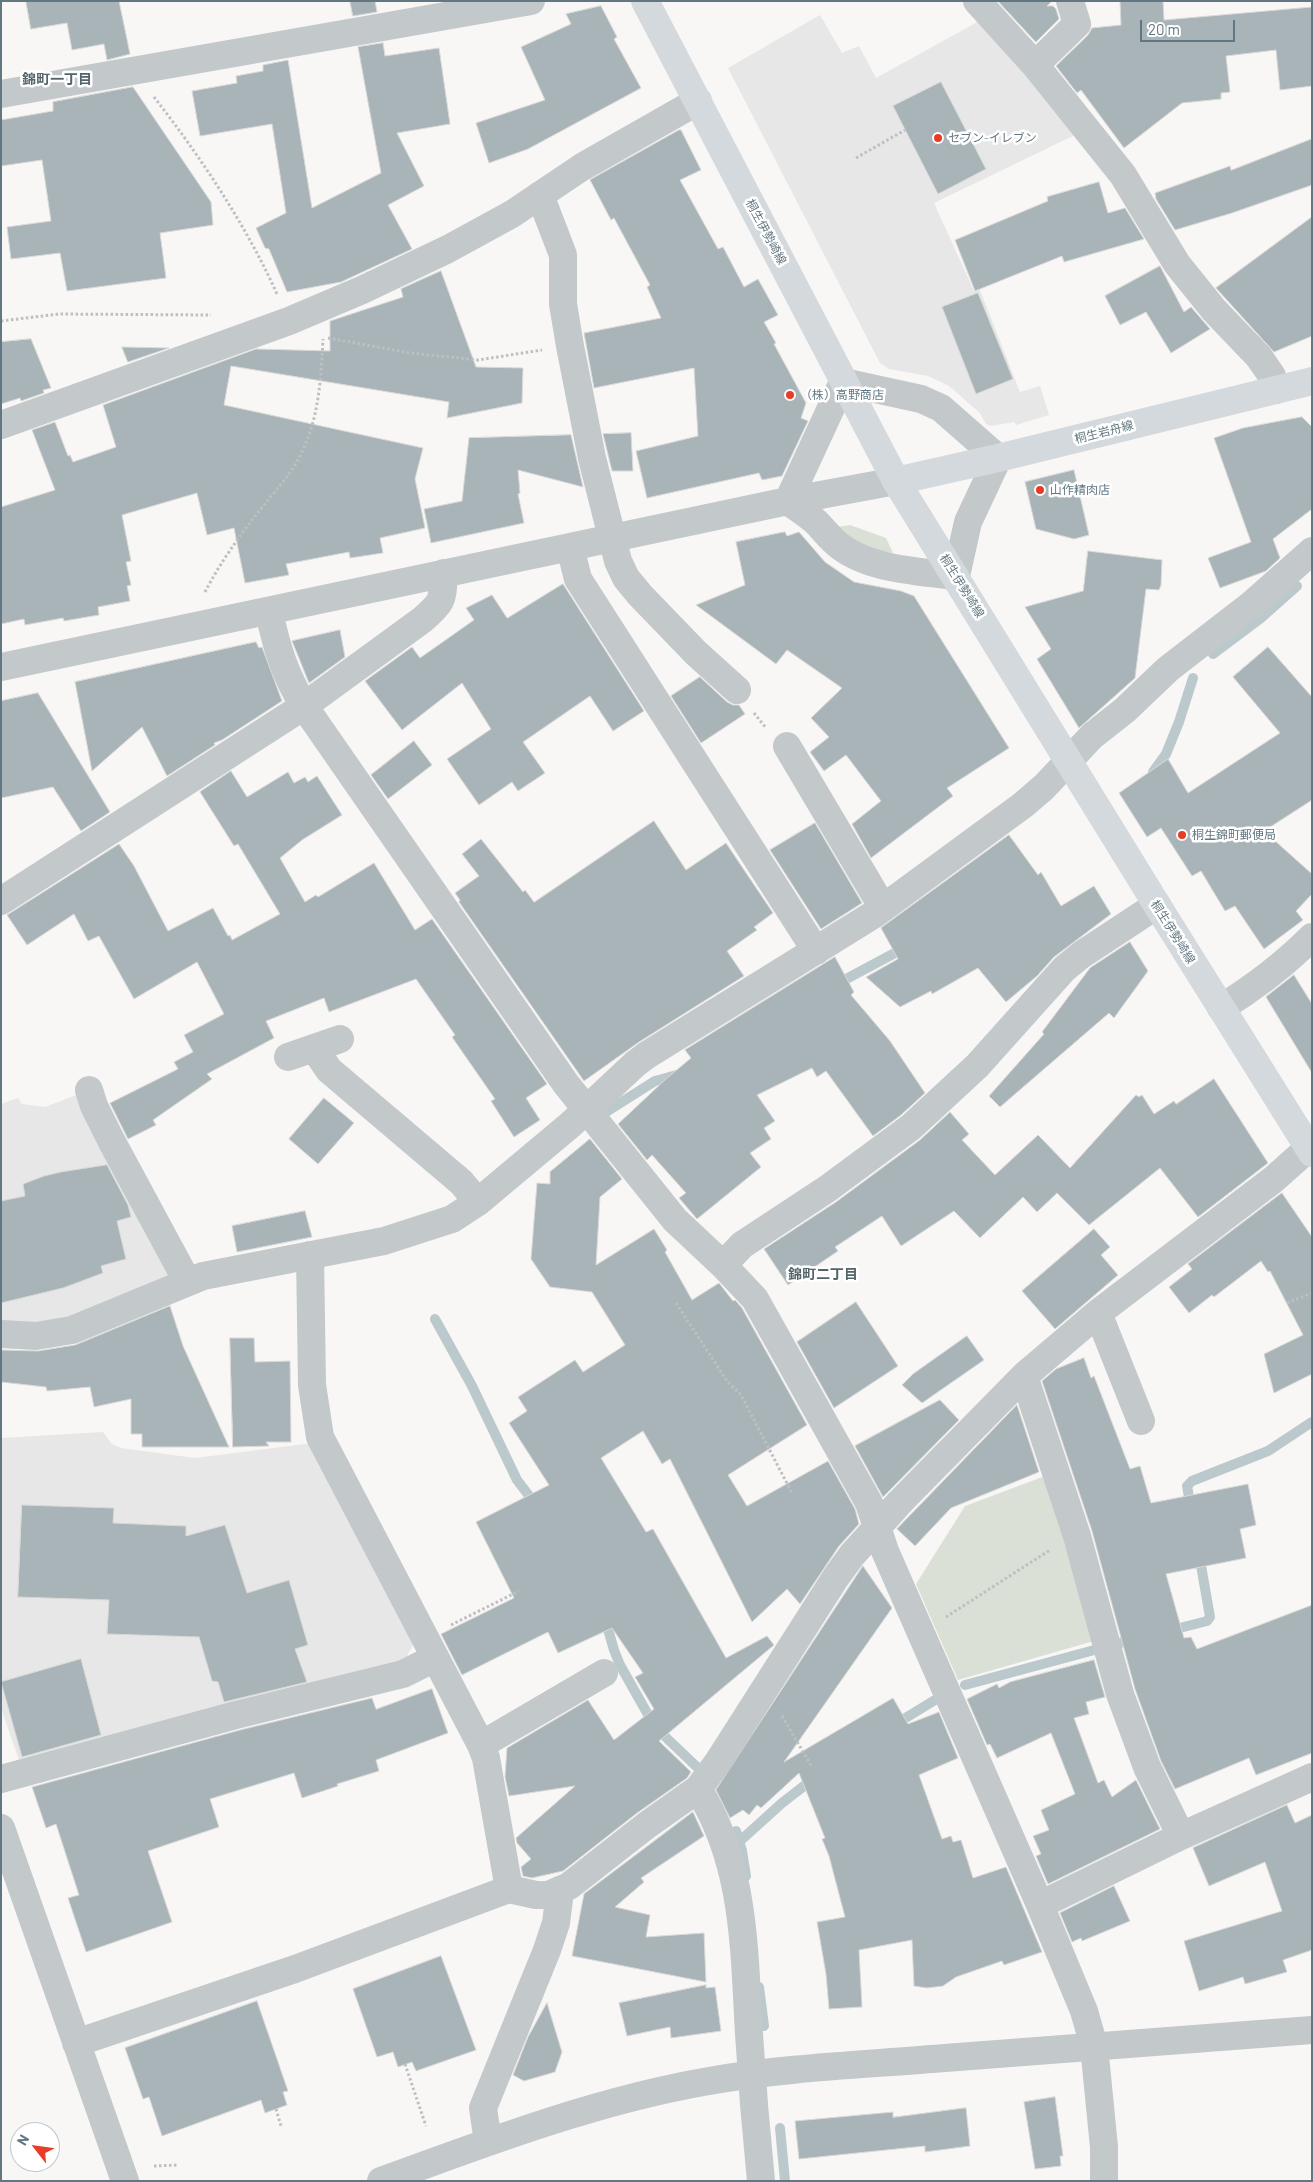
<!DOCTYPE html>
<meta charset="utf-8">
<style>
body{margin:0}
#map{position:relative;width:1313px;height:2182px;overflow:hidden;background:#f8f7f5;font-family:Barlow,sans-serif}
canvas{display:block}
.frame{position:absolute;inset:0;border:2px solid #627781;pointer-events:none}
.north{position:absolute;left:10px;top:2122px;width:50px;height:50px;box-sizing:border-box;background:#fff;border:1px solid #c0c9cd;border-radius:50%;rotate:300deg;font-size:14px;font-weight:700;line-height:20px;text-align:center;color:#627781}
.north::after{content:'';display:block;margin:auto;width:18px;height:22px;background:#e73c25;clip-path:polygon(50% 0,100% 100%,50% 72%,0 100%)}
.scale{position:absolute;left:1140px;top:20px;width:95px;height:22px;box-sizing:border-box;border:2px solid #627781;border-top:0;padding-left:6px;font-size:15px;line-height:18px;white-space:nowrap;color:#627781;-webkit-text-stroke:4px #fff;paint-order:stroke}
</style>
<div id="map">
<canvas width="1313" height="2182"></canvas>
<div class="frame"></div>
<div class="north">N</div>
<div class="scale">20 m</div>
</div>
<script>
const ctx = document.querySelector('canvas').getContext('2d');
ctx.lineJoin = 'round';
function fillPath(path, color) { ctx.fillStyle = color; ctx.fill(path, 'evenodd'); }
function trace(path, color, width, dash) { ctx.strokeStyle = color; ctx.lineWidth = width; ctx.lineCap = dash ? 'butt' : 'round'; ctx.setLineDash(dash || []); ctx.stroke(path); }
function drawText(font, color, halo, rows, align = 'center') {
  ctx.font = font + ' Barlow,"Noto Sans JP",sans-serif'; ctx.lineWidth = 5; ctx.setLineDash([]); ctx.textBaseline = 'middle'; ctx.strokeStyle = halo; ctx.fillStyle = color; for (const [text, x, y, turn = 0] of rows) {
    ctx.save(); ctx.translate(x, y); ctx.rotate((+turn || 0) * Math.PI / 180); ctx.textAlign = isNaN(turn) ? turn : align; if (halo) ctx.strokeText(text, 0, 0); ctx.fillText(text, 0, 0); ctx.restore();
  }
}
const built = new Path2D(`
 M 820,15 L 842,53 L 859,46 L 876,78 L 981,20 L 1079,133 L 934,203 L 974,291 L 980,290 L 1020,392 L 1040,386 L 1049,415 L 1016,425 L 1014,422 L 991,426 L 986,424 L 980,413 L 949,386 L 928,376 L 889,369 L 880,363 L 728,68 Z
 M 79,1094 L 171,1269 L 166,1280 L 65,1323 L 1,1324 L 1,1104 L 18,1098 L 22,1104 L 45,1107 Z
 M 103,1432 L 112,1444 L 121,1448 L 195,1458 L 313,1443 L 416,1639 L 402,1666 L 20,1763 L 1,1708 L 1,1438 Z`);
const green = new Path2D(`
 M 850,525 L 886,538 L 893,553 L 861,548 L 837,527 Z
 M 1045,1476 L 1094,1641 L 958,1680 L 916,1584 L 965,1506 Z`);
const stream = new Path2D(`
 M 1213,654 L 1261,618 L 1297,586
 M 1153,772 L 1166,754 L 1179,722 L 1193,678
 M 835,985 L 906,947
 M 606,1112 L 655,1081 L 680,1074
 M 435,1319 L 472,1386 L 517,1480 L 537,1506
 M 1191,1508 L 1187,1486 L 1192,1481 L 1268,1451 L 1312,1422
 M 605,1619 L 614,1650 L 620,1665 L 655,1727 L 699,1769
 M 1168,1631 L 1207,1621 L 1210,1617 L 1199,1554
 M 965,1685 L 1135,1639
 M 894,1725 L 935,1700
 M 736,1831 L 742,1851 L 746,1876
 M 740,1841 L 782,1803 L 813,1779
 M 759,1987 L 764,2026
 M 780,2128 L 785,2181`);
const building = new Path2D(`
 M 26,1 L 119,1 L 130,54 L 107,60 L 104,44 L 72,50 L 67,23 L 31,29 Z
 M 350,1 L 375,1 L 377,12 L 353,16 Z
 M 998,1 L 1052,1 L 1047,6 L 1053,6 L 1056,9 L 1059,19 L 1036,42 Z
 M 1163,1 L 1164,20 L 1312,7 L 1312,86 L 1280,90 L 1276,50 L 1226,56 L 1230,92 L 1221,93 L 1221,99 L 1182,103 L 1124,148 L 1081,90 L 1077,93 L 1056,66 L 1088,35 L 1092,28 L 1121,25 L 1120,2 Z
 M 601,6 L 617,37 L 614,39 L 641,88 L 528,149 L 489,163 L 476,123 L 545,100 L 521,47 L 571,24 L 566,14 Z
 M 383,43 L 385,56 L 439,48 L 450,124 L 397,133 L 424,186 L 388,205 L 412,249 L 341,282 L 287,292 L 269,249 L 265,248 L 256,228 L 286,213 L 272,124 L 200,136 L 192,91 L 237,83 L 236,76 L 263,71 L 263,65 L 288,60 L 312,208 L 381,173 L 358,47 Z
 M 941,82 L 986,169 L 938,194 L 893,106 Z
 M 133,87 L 211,202 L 213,225 L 160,233 L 166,278 L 67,291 L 60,253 L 11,259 L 7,227 L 51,221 L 42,160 L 1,166 L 1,120 L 53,111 L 53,102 Z
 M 679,130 L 681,130 L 701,170 L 680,180 L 718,249 L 723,247 L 744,287 L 758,279 L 778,315 L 764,322 L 776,343 L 774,344 L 806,403 L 801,418 L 808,421 L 782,476 L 762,480 L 759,473 L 647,498 L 636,451 L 698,436 L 694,368 L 594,388 L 584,333 L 661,318 L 647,287 L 650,285 L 614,218 L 611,220 L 590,180 Z
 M 1312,139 L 1312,185 L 1232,213 L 1175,230 L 1156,199 L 1155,193 L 1230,166 L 1231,170 Z
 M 1099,182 L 1108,213 L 1125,208 L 1144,239 L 1064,262 L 1062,256 L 975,291 L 955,240 L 1048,201 L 1047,197 Z
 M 1312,217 L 1312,336 L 1274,352 L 1216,288 Z
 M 1160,266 L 1184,312 L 1191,307 L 1210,329 L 1171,353 L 1146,312 L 1120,325 L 1105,296 Z
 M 441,271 L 476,367 L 523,368 L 522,403 L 447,418 L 449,402 L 231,366 L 224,405 L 423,448 L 415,479 L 425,528 L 380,538 L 383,553 L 350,558 L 349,552 L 286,564 L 289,575 L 245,583 L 234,528 L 207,535 L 197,493 L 122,515 L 131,561 L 126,562 L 131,585 L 127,586 L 130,601 L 98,607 L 99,615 L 64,621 L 63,618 L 25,625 L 24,619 L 1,624 L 1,507 L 55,490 L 32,430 L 55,422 L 68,456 L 70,455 L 73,462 L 116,447 L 103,405 L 256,349 L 330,351 L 330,321 L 403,297 L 401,289 Z
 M 978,293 L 1013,379 L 976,394 L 942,307 Z
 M 31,339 L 51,388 L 43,390 L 44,393 L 21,401 L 20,398 L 1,404 L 1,342 Z
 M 122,347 L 169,348 L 128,362 Z
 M 1302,417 L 1312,427 L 1312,509 L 1273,539 L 1280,558 L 1266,571 L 1220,588 L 1208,558 L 1251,542 L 1214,438 L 1243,428 Z
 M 631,433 L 633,471 L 612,471 L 603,434 Z
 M 571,435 L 583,487 L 518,470 L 520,493 L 518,494 L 524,523 L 431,543 L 424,509 L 462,501 L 469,438 Z
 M 1074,470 L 1089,535 L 1074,539 L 1036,529 L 1025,482 Z
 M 785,532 L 787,536 L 799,532 L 825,562 L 854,582 L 901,591 L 914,596 L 1009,748 L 947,788 L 953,796 L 871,858 L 852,824 L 881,801 L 846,755 L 824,771 L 810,752 L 829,737 L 811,718 L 842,688 L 787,650 L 776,664 L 696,605 L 745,585 L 736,542 Z
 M 1088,551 L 1162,560 L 1161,585 L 1159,590 L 1146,589 L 1135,678 L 1079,728 L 1037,659 L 1051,649 L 1025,607 L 1083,591 Z
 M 563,584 L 644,711 L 613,731 L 590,696 L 523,742 L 545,773 L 518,791 L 512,782 L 479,805 L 447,759 L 491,729 L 462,683 L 402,730 L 365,681 L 412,647 L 420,658 L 474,620 L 466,608 L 492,595 L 507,618 Z
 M 340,630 L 345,657 L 309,683 L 292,641 Z
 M 256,642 L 259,648 L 262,647 L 282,701 L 222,740 L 214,743 L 215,745 L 167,776 L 142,727 L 92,771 L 75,682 Z
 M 1268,647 L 1312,697 L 1312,800 L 1264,831 L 1312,874 L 1312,894 L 1296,911 L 1303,920 L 1264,949 L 1235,906 L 1225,911 L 1201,871 L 1192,876 L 1161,828 L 1147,837 L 1119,793 L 1168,759 L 1188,793 L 1280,733 L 1233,677 Z
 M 700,677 L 727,702 L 733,705 L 739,705 L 745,714 L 701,743 L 671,696 Z
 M 38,693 L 110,812 L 81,831 L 53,787 L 1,798 L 1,701 Z
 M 414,741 L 432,765 L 388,799 L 371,775 Z
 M 231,771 L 247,797 L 288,772 L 294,783 L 305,777 L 308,782 L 317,776 L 342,815 L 302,840 L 280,858 L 305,902 L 316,895 L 318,897 L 374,863 L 415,930 L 432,919 L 547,1084 L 526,1098 L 540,1120 L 514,1137 L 491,1101 L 495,1099 L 452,1037 L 455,1035 L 416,979 L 329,1012 L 324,998 L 266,1021 L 274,1038 L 207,1074 L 212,1079 L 153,1120 L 156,1125 L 128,1139 L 110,1103 L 178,1069 L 174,1062 L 193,1052 L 184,1035 L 224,1014 L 197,962 L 134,999 L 99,936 L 88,941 L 74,914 L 27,945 L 7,915 L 119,844 L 134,866 L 168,931 L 213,908 L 228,936 L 230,935 L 232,940 L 280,914 L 238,844 L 234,846 L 200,792 Z
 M 654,821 L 686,870 L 726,843 L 773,913 L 754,927 L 757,930 L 727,951 L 744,976 L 639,1042 L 584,1081 L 459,902 L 460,900 L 455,893 L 479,876 L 462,854 L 481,839 L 523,892 L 525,890 L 534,902 Z
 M 815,823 L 862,903 L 821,929 L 770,850 Z
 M 1009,835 L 1038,875 L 1041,872 L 1061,906 L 1094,886 L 1111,914 L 1054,957 L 1037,976 L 1006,1002 L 978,968 L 932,994 L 931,991 L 900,1007 L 866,977 L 898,959 L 881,928 Z
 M 1130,942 L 1148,971 L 1114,1018 L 1109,1013 L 1000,1107 L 989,1096 L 1044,1034 L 1042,1032 L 1090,968 Z
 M 835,957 L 854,992 L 851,995 L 890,1041 L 925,1093 L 901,1115 L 873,1136 L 826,1071 L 817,1077 L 812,1068 L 757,1095 L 775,1121 L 764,1128 L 771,1139 L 750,1153 L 761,1167 L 697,1219 L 679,1198 L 686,1193 L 652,1155 L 647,1160 L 618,1124 L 666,1079 L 691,1058 L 685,1050 Z
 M 1294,975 L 1312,1004 L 1312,1073 L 1266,997 Z
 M 1214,1079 L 1268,1163 L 1198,1217 L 1160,1168 L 1089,1225 L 1057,1193 L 1037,1212 L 1023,1197 L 980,1238 L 954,1211 L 901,1246 L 882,1216 L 835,1247 L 838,1251 L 788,1285 L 764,1249 L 836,1202 L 920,1140 L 950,1112 L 969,1134 L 962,1140 L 995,1175 L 1038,1135 L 1070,1168 L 1136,1095 L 1139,1097 L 1142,1095 L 1154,1114 L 1174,1101 L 1176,1104 Z
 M 324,1098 L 354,1123 L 318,1164 L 289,1139 Z
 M 590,1139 L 622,1179 L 600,1197 L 596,1265 L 654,1229 L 667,1250 L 665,1252 L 692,1300 L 719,1283 L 733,1301 L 735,1300 L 742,1308 L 807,1425 L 728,1475 L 747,1506 L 828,1461 L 855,1509 L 859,1524 L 839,1546 L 800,1604 L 787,1589 L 752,1622 L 670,1459 L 662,1464 L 643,1431 L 601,1458 L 646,1532 L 653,1529 L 726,1658 L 767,1636 L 774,1645 L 659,1741 L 691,1772 L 687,1778 L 637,1813 L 563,1871 L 532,1878 L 523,1876 L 521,1867 L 531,1859 L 517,1843 L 516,1838 L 575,1786 L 509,1796 L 505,1777 L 507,1748 L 588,1700 L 614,1740 L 654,1709 L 635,1677 L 643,1673 L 612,1628 L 558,1653 L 548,1632 L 462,1675 L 441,1634 L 514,1598 L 476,1522 L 549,1485 L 509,1423 L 527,1411 L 518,1397 L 575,1360 L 583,1372 L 625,1345 L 592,1292 L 550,1287 L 531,1259 L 537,1183 L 550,1184 L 550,1172 Z
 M 107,1165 L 128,1205 L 131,1217 L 117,1221 L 126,1259 L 101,1266 L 103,1273 L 63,1288 L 1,1303 L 1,1201 L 25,1196 L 23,1184 L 44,1176 L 61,1172 Z
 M 1282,1193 L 1312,1237 L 1312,1374 L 1274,1393 L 1264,1354 L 1303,1335 L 1270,1271 L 1268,1272 L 1261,1261 L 1214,1297 L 1212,1295 L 1189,1313 L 1169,1287 L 1192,1269 L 1188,1264 Z
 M 305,1211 L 312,1237 L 237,1252 L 232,1226 Z
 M 1094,1229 L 1110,1247 L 1101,1255 L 1118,1275 L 1055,1329 L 1022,1291 Z
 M 856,1302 L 898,1366 L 834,1408 L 797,1342 Z
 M 170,1306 L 183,1346 L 229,1447 L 142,1447 L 142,1434 L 131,1434 L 131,1399 L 94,1407 L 90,1387 L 47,1391 L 46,1387 L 1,1382 L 1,1350 L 38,1351 L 75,1345 Z
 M 967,1336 L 984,1360 L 922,1403 L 902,1385 L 913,1374 Z
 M 230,1338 L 254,1338 L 255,1362 L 290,1361 L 291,1442 L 266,1442 L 269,1446 L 233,1447 Z
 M 1084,1358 L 1091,1378 L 1094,1376 L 1130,1469 L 1140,1466 L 1151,1503 L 1248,1484 L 1256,1525 L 1240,1529 L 1246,1558 L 1166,1574 L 1184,1638 L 1191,1637 L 1197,1649 L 1312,1605 L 1312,1753 L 1256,1775 L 1249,1758 L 1175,1789 L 1161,1761 L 1135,1689 L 1092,1531 L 1042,1381 L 1056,1369 Z
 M 940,1400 L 959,1420 L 883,1497 L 855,1446 Z
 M 1017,1405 L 1039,1472 L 951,1508 L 915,1546 L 897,1529 Z
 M 22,1505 L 114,1508 L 113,1523 L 186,1526 L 186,1536 L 225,1525 L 247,1593 L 289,1580 L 308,1645 L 295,1649 L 307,1682 L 224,1702 L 218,1682 L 212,1681 L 199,1637 L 107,1634 L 109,1600 L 18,1597 Z
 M 863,1566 L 892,1608 L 784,1762 L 893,1698 L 908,1724 L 939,1712 L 958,1758 L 919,1775 L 942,1839 L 951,1836 L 953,1842 L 961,1840 L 973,1878 L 1006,1867 L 1042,1952 L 1004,1965 L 1002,1961 L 956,1977 L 943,1986 L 927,1988 L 914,1986 L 912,1940 L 859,1950 L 862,2007 L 829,2009 L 826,1974 L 817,1922 L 845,1917 L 829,1856 L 822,1839 L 825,1838 L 799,1773 L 761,1808 L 757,1805 L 749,1815 L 743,1810 L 730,1818 L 716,1790 Z
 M 81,1659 L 101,1735 L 22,1757 L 1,1682 Z
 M 1094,1660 L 1105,1697 L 1086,1702 L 1089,1714 L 1074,1718 L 1098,1783 L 1104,1780 L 1112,1797 L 1136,1780 L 1160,1829 L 1048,1884 L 1036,1856 L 1041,1854 L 1033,1836 L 1049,1830 L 1041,1810 L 1075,1794 L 1051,1733 L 997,1758 L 990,1744 L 987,1745 L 967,1699 L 997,1684 L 999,1688 L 1010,1682 Z
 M 432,1689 L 448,1733 L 376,1760 L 379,1771 L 337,1784 L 338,1786 L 302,1798 L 294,1773 L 210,1799 L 219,1827 L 148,1851 L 172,1922 L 86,1952 L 68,1898 L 79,1895 L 56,1824 L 46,1828 L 32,1787 L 240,1730 L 372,1698 L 376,1709 Z
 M 1287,1805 L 1295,1823 L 1312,1815 L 1312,1950 L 1283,1960 L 1287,1972 L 1245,1984 L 1243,1977 L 1199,1991 L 1184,1941 L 1282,1911 L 1265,1862 L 1209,1886 L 1193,1848 Z
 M 693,1812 L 704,1836 L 641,1878 L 644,1882 L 615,1907 L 650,1915 L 646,1937 L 704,1933 L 706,1982 L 572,1956 L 584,1894 Z
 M 1114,1886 L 1130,1921 L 1082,1941 L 1081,1938 L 1072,1942 L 1060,1913 Z
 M 441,1956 L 476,2050 L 416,2071 L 412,2062 L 398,2067 L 393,2052 L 377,2057 L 353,1989 Z
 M 706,1985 L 706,1988 L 715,1987 L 721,2031 L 671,2038 L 670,2027 L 627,2036 L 619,2003 Z
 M 257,2001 L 288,2091 L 283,2092 L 287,2105 L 265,2113 L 261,2100 L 162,2136 L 149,2097 L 143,2099 L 125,2048 Z
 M 547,2003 L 562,2052 L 555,2072 L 524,2081 L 513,2075 L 528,2037 Z
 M 1055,2097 L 1063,2156 L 1060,2156 L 1061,2166 L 1035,2169 L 1024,2102 Z
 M 966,2108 L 970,2146 L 925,2152 L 925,2146 L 799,2159 L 795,2121 L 893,2112 L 893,2117 Z`);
const path = new Path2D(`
 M 154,97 C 200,156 246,225 277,294
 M 856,158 L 905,130
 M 1,321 L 59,314 L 211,315
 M 328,338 L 410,353 L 478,360 L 542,350
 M 205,592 C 220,563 240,535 260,510 C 274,492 291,475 301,454 C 319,418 321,379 323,339
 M 754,713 L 766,728
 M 676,1303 L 727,1381 L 741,1395 L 792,1493
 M 1287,1303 L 1312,1293
 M 946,1617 L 1050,1550
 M 451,1625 L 519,1591
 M 782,1716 L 812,1767
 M 405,2064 L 426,2126
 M 276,2109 L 281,2126
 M 154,2166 L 178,2165`);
const minor = new Path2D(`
 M 977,1 L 1035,65 L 1123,175 L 1177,264 L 1214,310 L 1259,357 L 1272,376 L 1276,390
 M 1035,65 L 1077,24 L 1070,1
 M 1,94 L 531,1
 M 540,195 L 563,255 L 563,304 L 570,346 L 592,458 L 618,561 L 626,578 L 640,595 L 696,653 L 737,690
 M 843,382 L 921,399 L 941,408 L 998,458 L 968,522 L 956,576 C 920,572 870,569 841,547 C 831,540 824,530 816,522 C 807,514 797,508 788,501 Z
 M 1,425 L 289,321 L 362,290 L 448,249 L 512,214 L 582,167 L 698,101
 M 570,547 L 578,579 L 816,951
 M 269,611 C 276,646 285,675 304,706 L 566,1084 L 675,1220 L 723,1265 L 755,1299 L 869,1503 L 885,1551 L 1040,1905 L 1084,2011 L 1094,2046 L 1104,2147 L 1104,2181
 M 1,667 L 788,501 L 896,481
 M 787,746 L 883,908
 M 1,901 L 304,706 L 422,620 C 444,601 442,601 444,573
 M 1221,1008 C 1255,987 1284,965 1312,937
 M 314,1048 L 329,1070 L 461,1182 L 478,1202
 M 288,1057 L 340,1039
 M 89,1090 L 94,1106 L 112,1142 L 187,1281
 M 310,1255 L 312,1385 L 320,1437 L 481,1745 L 486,1758 L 509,1889
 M 723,1265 L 742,1245 L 827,1189 L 911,1127 L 977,1066 L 1064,969 L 1081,955 L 1157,905
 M 1098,1313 L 1141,1421
 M 1,1334 L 36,1336 L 72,1330 L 203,1276 L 384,1241 L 452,1219 L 478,1202 L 570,1125 L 635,1064 L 647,1055 L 876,913 L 1023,805 L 1044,787 L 1092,736 L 1125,710 L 1168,669 L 1252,604 L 1312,551
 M 1024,1376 L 1077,1536 L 1120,1694 L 1147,1767 L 1181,1836
 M 481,1745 L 604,1673
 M 1,1779 L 236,1715 L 403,1674 L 435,1658
 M 698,1789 C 745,1864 744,1947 749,2034 C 752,2083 756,2132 761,2181
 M 1,1828 L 125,2181
 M 1040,1905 L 1181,1836 L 1312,1777
 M 76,2043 L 295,1969 L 509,1889 L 536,1895 L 548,1895 L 569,1886 L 647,1825 L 698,1789 L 718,1762 L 836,1577 L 852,1555 L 900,1502 L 1024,1376 L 1098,1313 L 1274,1179 L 1312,1145
 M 488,2142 L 483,2108 L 547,1950 L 556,1923 L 560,1891
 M 381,2181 C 487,2142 598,2100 709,2081 C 782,2068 858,2065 932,2059 C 1058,2049 1185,2040 1312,2030`);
const major = new Path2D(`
 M 645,1 L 896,481 L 1157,905 L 1312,1153
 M 896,481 L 998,458 L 1312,381`);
const markers = [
 [938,138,5,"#e73c25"],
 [790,395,5,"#e73c25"],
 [1040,490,5,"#e73c25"],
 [1182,835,5,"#e73c25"]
];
const poiNames = [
 ["セブン-イレブン",948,138],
 ["（株）高野商店",800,395],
 ["山作精肉店",1050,490],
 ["桐生錦町郵便局",1192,835]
];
const streetNames = [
 ["桐生伊勢崎線",766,232,62],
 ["桐生岩舟線",1104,432,-14],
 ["桐生伊勢崎線",962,586,58],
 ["桐生伊勢崎線",1173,932,58]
];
const neighbourhoodNames = [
 ["錦町一丁目",57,79],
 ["錦町二丁目",823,1274]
];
fillPath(built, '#e6e7e6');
fillPath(green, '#dae0d6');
trace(stream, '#bbc9cc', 10);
fillPath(building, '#a9b4b8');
trace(building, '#d9d9d7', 1);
trace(path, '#bdc0c2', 3, [2.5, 2.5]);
trace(minor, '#c3c8cb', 28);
trace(major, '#d3d9dc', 28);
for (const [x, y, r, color] of markers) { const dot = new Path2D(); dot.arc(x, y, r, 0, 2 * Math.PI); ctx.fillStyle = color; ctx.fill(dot); trace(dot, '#fff', 2); }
drawText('12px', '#627781', '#fff', poiNames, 'left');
drawText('12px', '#627781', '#fff', streetNames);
drawText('bold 14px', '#54646b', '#fff', neighbourhoodNames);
</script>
